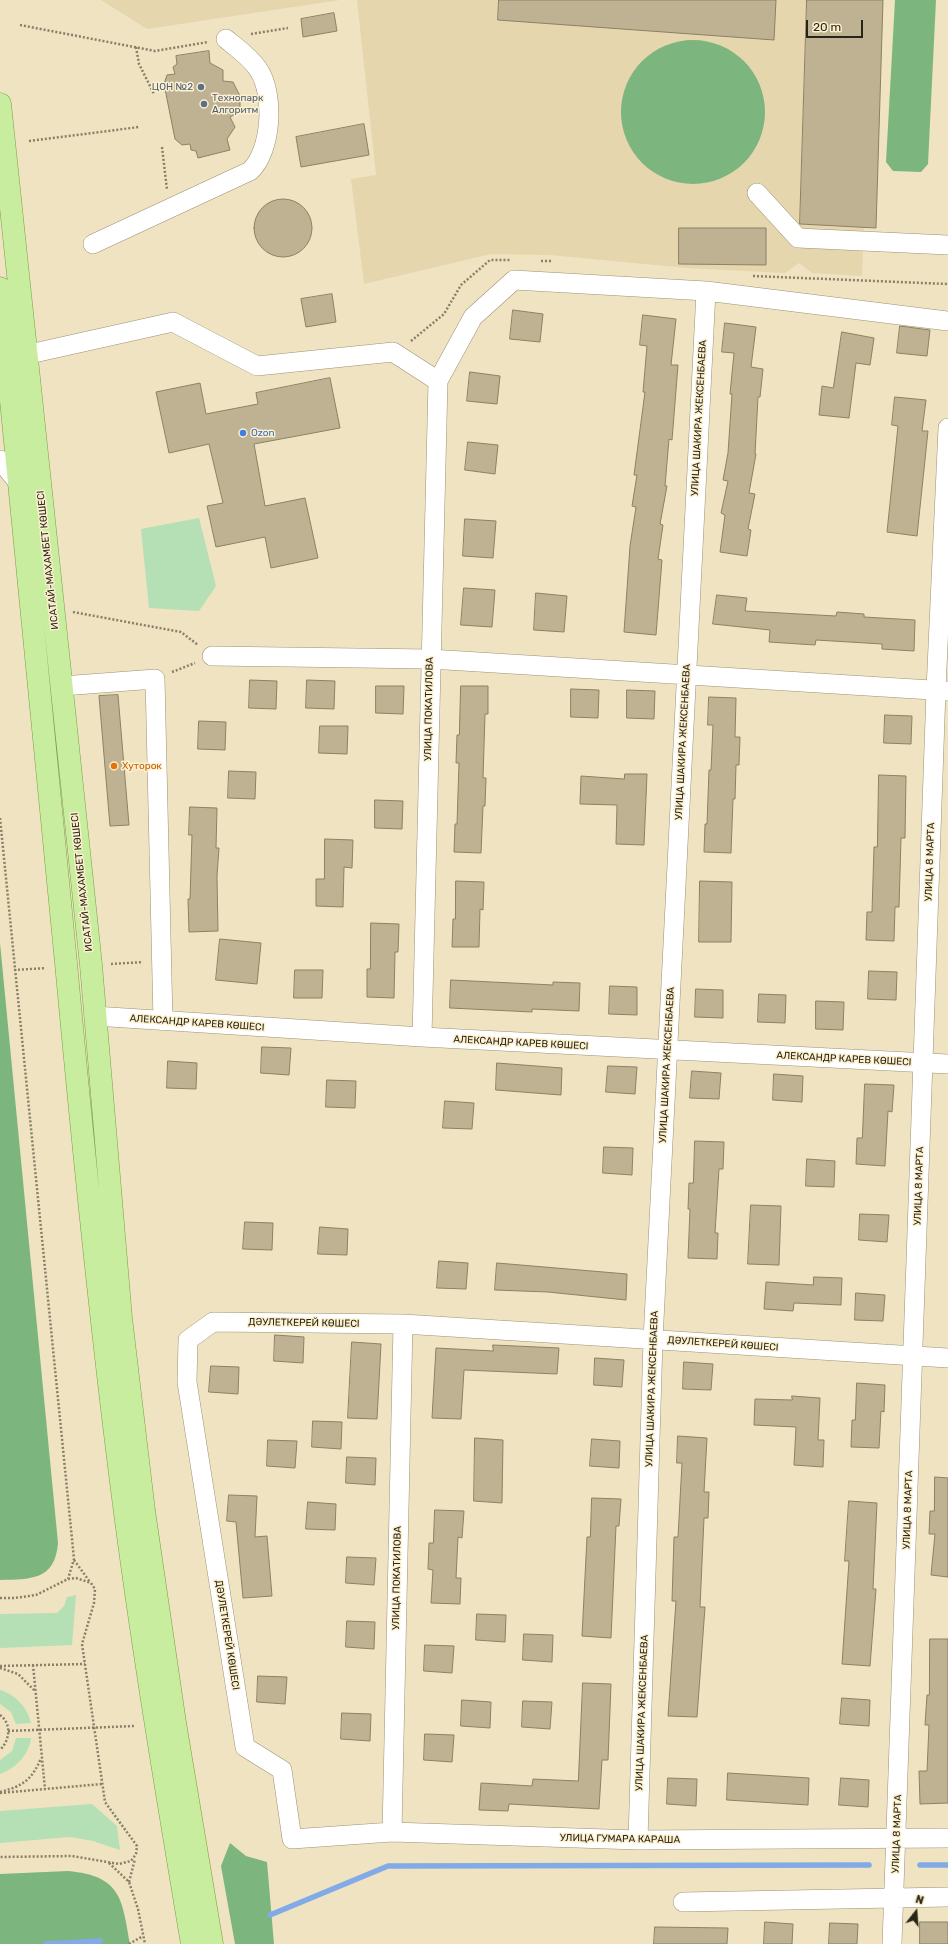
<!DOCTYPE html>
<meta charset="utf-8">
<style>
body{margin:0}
#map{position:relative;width:948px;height:1944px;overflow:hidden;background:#efe3c2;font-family:Rubik,sans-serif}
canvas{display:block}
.north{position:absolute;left:896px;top:1892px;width:40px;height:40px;-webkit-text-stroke:3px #fcf0cf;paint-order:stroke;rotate:17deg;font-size:11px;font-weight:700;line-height:16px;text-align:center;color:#282417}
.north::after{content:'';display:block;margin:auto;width:14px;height:18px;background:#282417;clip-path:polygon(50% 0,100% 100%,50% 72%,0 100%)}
.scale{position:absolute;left:806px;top:20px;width:57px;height:18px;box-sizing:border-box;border:2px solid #282417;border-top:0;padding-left:5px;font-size:12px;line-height:14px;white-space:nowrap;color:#282417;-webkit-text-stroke:3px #fcf0cf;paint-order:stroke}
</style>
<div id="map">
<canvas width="948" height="1944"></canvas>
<div class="north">N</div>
<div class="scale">20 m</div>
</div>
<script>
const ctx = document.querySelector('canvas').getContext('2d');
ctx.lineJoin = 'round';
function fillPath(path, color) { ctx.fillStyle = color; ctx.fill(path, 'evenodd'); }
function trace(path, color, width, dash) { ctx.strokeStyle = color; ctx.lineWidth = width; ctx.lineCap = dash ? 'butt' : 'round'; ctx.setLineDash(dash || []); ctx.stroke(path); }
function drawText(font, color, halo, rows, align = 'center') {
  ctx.font = font + ' Rubik,sans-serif'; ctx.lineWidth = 3; ctx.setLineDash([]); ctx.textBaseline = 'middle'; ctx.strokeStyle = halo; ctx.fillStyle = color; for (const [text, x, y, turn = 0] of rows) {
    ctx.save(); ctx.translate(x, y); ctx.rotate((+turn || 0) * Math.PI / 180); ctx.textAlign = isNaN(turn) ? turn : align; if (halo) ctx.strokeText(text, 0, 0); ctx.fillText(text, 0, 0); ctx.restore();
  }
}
const built = new Path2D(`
 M 101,0 L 340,0 L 147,29 Z
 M 357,0 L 883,0 L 876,228 L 864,228 L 862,276 L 812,273 L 799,263 L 785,273 L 687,268 L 549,255 L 491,254 L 364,284 L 351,179 L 376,175 Z`);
const green = new Path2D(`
 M 199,518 L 216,586 L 199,611 L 149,608 L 141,529 Z
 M 76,1595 L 72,1645 L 0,1648 L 0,1614 L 57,1613 L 64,1606 L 67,1597 Z
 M 0,1690 C 15,1694 28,1708 31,1723 L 16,1724 L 11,1712 L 0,1704 Z
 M 16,1738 L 31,1738 C 29,1755 16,1768 0,1774 L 0,1760 L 12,1751 Z
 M 92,1804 L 117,1826 L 120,1850 L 93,1841 L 70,1837 L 0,1843 L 0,1811 Z`);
const forest = new Path2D(`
 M 895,0 L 936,0 L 928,164 L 921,172 L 893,171 L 886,162 Z
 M621 112a72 72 0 1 1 144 0a72 72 0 1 1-144 0Z
 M 0,943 L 58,1543 C 55,1581 30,1579 0,1580 Z
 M 230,1843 L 246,1856 L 267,1862 L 274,1944 L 235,1944 L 221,1866 Z
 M 68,1871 C 121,1876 122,1898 130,1944 L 0,1944 L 0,1874 Z`);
const stream = new Path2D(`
 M 920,1865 L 948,1865
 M 270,1915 L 388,1866 L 869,1865
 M 46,1944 L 100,1941`);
const building = new Path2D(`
 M 499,0 L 776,0 L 774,40 L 498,20 Z
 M 807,0 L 883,0 L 876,228 L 800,224 Z
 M 334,13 L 337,31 L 303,37 L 301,19 Z
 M 209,51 L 210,63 L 223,70 L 223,81 L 233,82 L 240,96 L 240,112 L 230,117 L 235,127 L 227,139 L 230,150 L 198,158 L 196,151 L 191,150 L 190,144 L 182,145 L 175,139 L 164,84 L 167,75 L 175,74 L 173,67 L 177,64 L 176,56 Z
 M 364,124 L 369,155 L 301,167 L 296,137 Z
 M254 228a29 29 0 1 1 58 0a29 29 0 1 1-58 0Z
 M 679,228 L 766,228 L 766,265 L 679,264 Z
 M 332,294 L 336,322 L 306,327 L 301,299 Z
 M 513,310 L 543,314 L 540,342 L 510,339 Z
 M 643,315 L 676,319 L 671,365 L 678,365 L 672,440 L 669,439 L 665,486 L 667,486 L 660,524 L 663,525 L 658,559 L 662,560 L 656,635 L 624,632 L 630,546 L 636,507 L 632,506 L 637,475 L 634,475 L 645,392 L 643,392 L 647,346 L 640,345 Z
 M 725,323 L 756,327 L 751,367 L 763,369 L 760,397 L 758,397 L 755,454 L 756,454 L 749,493 L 755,494 L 748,529 L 751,530 L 747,556 L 720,552 L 725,515 L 721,513 L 728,481 L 723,480 L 728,453 L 732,394 L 730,394 L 734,353 L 722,352 Z
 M 900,326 L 930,330 L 927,356 L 897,353 Z
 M 842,332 L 874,338 L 870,365 L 856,363 L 849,418 L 819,415 L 822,386 L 833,388 Z
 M 470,372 L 500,376 L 497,404 L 467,401 Z
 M 330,378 L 340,428 L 254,444 L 265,506 L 305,498 L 318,558 L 271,568 L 265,537 L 216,547 L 207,506 L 223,503 L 209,444 L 169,453 L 156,392 L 200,383 L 206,414 L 258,404 L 256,393 Z
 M 895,397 L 926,400 L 922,431 L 928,431 L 917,536 L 887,532 L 898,426 L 892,425 Z
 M 468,442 L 498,445 L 495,474 L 465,470 Z
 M 465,519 L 496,521 L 493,558 L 463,556 Z
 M 464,588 L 495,590 L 492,627 L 461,625 Z
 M 536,593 L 567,596 L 564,632 L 534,630 Z
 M 717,595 L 747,598 L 745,611 L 836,616 L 837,612 L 864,614 L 864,617 L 915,620 L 914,651 L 882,649 L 882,644 L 816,640 L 815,645 L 769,642 L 770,630 L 713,624 Z
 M 250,680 L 277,681 L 276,709 L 249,708 Z
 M 307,680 L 335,681 L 334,709 L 306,708 Z
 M 376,686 L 404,686 L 403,714 L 376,713 Z
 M 461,686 L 488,686 L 488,714 L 485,714 L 483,778 L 486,778 L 485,806 L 483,806 L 481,853 L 454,852 L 455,824 L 457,824 L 459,763 L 456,763 L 457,735 L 459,735 Z
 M 571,689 L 599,690 L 598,718 L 571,717 Z
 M 627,690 L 655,691 L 654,719 L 627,718 Z
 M 118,695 L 129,825 L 110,826 L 99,696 Z
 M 709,697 L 736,698 L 735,737 L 740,737 L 739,765 L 736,765 L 735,799 L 733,799 L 731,853 L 704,852 L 705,824 L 707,824 L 709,770 L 711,770 L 713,725 L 708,725 Z
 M 885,715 L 912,716 L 911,744 L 884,743 Z
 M 199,721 L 226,722 L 225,750 L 198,749 Z
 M 320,726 L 348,726 L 347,754 L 319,753 Z
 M 229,771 L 256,772 L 255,799 L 228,798 Z
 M 625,774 L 647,774 L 644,845 L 616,844 L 617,805 L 580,804 L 581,776 L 624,779 Z
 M 879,775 L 906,776 L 905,838 L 901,838 L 899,907 L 895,907 L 894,941 L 866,940 L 867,912 L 872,912 L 874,847 L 877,847 Z
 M 375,800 L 403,801 L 402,829 L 375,828 Z
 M 190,807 L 217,808 L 216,848 L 219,848 L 217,876 L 218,931 L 189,932 L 188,899 L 190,899 L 192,835 L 189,835 Z
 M 325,839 L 353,840 L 352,868 L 344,867 L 343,907 L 316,906 L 316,879 L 324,879 Z
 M 456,881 L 484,882 L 483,910 L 480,909 L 479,947 L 452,947 L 453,919 L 455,919 Z
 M 700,881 L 732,882 L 731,942 L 699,942 Z
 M 371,923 L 399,924 L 398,952 L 395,952 L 394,998 L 367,997 L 367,969 L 370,969 Z
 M 220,939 L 261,943 L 257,984 L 216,980 Z
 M 295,970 L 323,970 L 322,998 L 294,998 Z
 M 869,971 L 897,972 L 896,1000 L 868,999 Z
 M 451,980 L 553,985 L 553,982 L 580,983 L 579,1011 L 532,1009 L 532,1012 L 450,1008 Z
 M 610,986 L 637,987 L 637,1015 L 609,1014 Z
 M 696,989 L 723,990 L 723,1018 L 695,1017 Z
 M 759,994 L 786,995 L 785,1023 L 758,1022 Z
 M 816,1001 L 844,1002 L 843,1030 L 816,1029 Z
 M 262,1047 L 291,1048 L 289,1075 L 261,1073 Z
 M 168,1061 L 197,1063 L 196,1089 L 167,1088 Z
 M 497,1063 L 562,1068 L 561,1095 L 496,1090 Z
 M 608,1066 L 637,1067 L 635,1094 L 606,1092 Z
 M 692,1071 L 721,1073 L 719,1099 L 690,1098 Z
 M 774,1074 L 803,1076 L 802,1102 L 773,1100 Z
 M 327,1080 L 356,1081 L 355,1108 L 326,1107 Z
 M 865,1084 L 894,1085 L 892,1112 L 888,1111 L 885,1166 L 856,1164 L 857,1138 L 862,1138 Z
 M 445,1101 L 474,1103 L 472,1129 L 443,1128 Z
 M 695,1141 L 724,1142 L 723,1169 L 719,1169 L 715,1233 L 718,1233 L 717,1259 L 688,1258 L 690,1209 L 688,1209 L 689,1183 L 693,1183 Z
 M 604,1147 L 633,1148 L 632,1175 L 603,1173 Z
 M 807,1159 L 835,1161 L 834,1187 L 806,1186 Z
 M 751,1205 L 781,1206 L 779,1265 L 748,1264 Z
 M 860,1214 L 889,1215 L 887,1242 L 859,1240 Z
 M 245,1222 L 273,1223 L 272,1250 L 243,1249 Z
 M 320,1227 L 348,1229 L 347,1255 L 318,1254 Z
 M 439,1261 L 468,1263 L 466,1289 L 437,1288 Z
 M 497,1263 L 627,1274 L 626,1300 L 548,1292 L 495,1290 Z
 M 814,1277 L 842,1278 L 841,1305 L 794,1303 L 793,1311 L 764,1309 L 766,1282 L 813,1285 Z
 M 856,1293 L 885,1295 L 883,1321 L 855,1320 Z
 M 275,1335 L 304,1337 L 303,1363 L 274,1361 Z
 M 352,1342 L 381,1344 L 377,1419 L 348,1418 Z
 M 493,1345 L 559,1348 L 557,1374 L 464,1370 L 461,1419 L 432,1418 L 436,1348 L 493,1351 Z
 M 595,1358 L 624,1360 L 622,1387 L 594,1385 Z
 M 684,1362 L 713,1364 L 711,1390 L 683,1389 Z
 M 211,1366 L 239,1367 L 238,1394 L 209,1392 Z
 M 857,1383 L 885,1385 L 884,1412 L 881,1411 L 879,1448 L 851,1447 L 852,1420 L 855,1420 Z
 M 792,1396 L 820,1398 L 818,1440 L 824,1440 L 823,1467 L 794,1465 L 796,1427 L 754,1425 L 755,1399 L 792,1400 Z
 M 313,1421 L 342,1422 L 341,1449 L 312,1447 Z
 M 678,1436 L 707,1438 L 704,1492 L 709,1492 L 708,1518 L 704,1518 L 700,1607 L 705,1607 L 697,1717 L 668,1716 L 676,1601 L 672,1601 L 674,1537 L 678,1537 L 682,1463 L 677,1463 Z
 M 475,1438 L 503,1440 L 502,1503 L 474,1501 Z
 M 592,1439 L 620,1441 L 619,1468 L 590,1466 Z
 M 268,1440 L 297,1441 L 295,1468 L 267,1466 Z
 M 347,1457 L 376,1458 L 375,1485 L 346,1483 Z
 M 935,1477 L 948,1478 L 948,1577 L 931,1575 L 935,1534 L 929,1534 L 930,1511 L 934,1511 Z
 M 229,1495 L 257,1496 L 255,1537 L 267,1536 L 272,1596 L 243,1598 L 236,1522 L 227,1521 Z
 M 592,1498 L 621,1499 L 619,1526 L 616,1526 L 611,1638 L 582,1636 L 587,1537 L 590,1537 Z
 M 849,1501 L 877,1503 L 873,1589 L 876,1589 L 870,1666 L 842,1664 L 849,1561 L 845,1561 Z
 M 308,1502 L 336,1504 L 335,1530 L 306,1529 Z
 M 435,1510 L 464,1511 L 462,1538 L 458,1537 L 456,1578 L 461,1578 L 460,1604 L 431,1603 L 433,1570 L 428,1569 L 429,1543 L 433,1543 Z
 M 347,1557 L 376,1558 L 374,1585 L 346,1583 Z
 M 477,1614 L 506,1615 L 505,1642 L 476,1640 Z
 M 347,1621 L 375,1622 L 374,1649 L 346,1647 Z
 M 524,1634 L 553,1635 L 552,1662 L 523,1660 Z
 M 930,1639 L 948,1639 L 948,1803 L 920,1804 L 919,1771 L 927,1771 L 929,1725 L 925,1725 L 927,1695 L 929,1695 Z
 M 425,1645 L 454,1646 L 452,1673 L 424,1671 Z
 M 258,1676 L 287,1677 L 285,1704 L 257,1702 Z
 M 583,1683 L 611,1684 L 608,1760 L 602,1760 L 599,1809 L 509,1804 L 508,1811 L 479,1810 L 481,1783 L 532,1786 L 533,1779 L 578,1781 Z
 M 842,1698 L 870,1700 L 869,1726 L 840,1724 Z
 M 462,1700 L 491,1702 L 490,1728 L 461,1726 Z
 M 523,1701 L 552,1702 L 550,1729 L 522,1727 Z
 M 342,1713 L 371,1714 L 370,1741 L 341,1739 Z
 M 425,1734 L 454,1735 L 452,1762 L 424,1760 Z
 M 728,1773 L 809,1778 L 808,1805 L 727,1800 Z
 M 668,1778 L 697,1779 L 696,1806 L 667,1804 Z
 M 841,1778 L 869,1780 L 868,1807 L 839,1805 Z
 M 765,1922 L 793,1924 L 792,1944 L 764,1944 Z
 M 920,1922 L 948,1922 L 948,1944 L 920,1944 Z
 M 830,1923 L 858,1924 L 857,1944 L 829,1944 Z
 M 655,1927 L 728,1928 L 727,1944 L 654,1944 Z`);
const path = new Path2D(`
 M 20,25 L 155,51 L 208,42
 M 251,34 L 288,28
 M 136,47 L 139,64 L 154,94
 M 29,141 L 139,127
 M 162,147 L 167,190
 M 541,261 L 552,261
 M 753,276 L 948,284
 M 411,341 L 444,314 L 461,285 L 490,260 L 510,260
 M 73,612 L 181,632 L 198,645
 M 172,672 L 195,663
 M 0,818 L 74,1559 L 68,1579
 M 111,964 L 143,962
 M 14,970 L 46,968
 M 74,1560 L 90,1582
 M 0,1598 L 15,1598 L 36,1595 L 68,1579 L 76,1578 L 91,1583 L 95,1589 L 94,1603 L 82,1644 L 105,1802 L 137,1846 L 136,1854 L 131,1861 L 119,1864 L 72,1856 L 0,1857
 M 33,1665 L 45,1789
 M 0,1666 L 85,1664
 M 0,1668 L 18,1674 L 34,1690
 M 0,1715 C 12,1724 10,1740 0,1750
 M 8,1731 L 135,1726
 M 0,1792 C 23,1786 32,1780 41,1758
 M 0,1793 L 102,1784
 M 109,1863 L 129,1882 L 138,1909 L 145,1944
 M 129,1882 L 135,1859
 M 129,1944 L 143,1936`);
const minor = new Path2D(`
 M 757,193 L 798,238 L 948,245
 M 93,244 L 250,171 C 272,151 275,93 258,69 C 250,57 237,48 226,39
 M 25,355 L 173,322 L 257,366 L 393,352 L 438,381
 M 0,460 L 21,486
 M 212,656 L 430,659 L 948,691
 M 62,686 L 155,679 L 163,1021
 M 94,1016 L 422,1037 L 948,1064
 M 422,1037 L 438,381 L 473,317 L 514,280 L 706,291 L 948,321
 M 948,1358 L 403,1324 L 213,1322 L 188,1340 L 187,1382 L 245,1747 L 282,1770 L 292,1839 L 392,1832 L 638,1840 L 948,1838
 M 392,1832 L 403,1324
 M 638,1840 L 653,1340 L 706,291
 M 683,1902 L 948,1897
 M 892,1944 L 936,690 L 948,428`);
const major = new Path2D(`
 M 0,104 L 91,965 L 121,1318 L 144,1511 L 175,1723 L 212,1944
 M 0,288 C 24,513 46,738 66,963 C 83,1147 101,1331 125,1513 C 144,1658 168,1801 192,1944`);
const markers = [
 [201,87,4,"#5c6f8a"],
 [204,104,4,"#5c6f8a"],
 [243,433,4,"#3f7fe0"],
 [114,766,4,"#e8710a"]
];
const serviceNames = [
 ["ЦОН №2",193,87],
 ["Технопарк",212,98,"left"],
 ["Алгоритм",212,110,"left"]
];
const streetNames = [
 ["УЛИЦА ШАКИРА ЖЕКСЕНБАЕВА",699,418,-87],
 ["ИСАТАЙ-МАХАМБЕТ КӨШЕСІ",48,560,-96],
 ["УЛИЦА ПОКАТИЛОВА",429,709,-89],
 ["УЛИЦА ШАКИРА ЖЕКСЕНБАЕВА",683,742,-87],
 ["УЛИЦА 8 МАРТА",930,862,-88],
 ["ИСАТАЙ-МАХАМБЕТ КӨШЕСІ",82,882,-96],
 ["АЛЕКСАНДР КАРЕВ КӨШЕСІ",197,1023,4],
 ["АЛЕКСАНДР КАРЕВ КӨШЕСІ",521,1043,3],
 ["АЛЕКСАНДР КАРЕВ КӨШЕСІ",844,1059,3],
 ["УЛИЦА ШАКИРА ЖЕКСЕНБАЕВА",667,1065,-87],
 ["УЛИЦА 8 МАРТА",919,1186,-88],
 ["ДӘУЛЕТКЕРЕЙ КӨШЕСІ",304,1323,1],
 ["ДӘУЛЕТКЕРЕЙ КӨШЕСІ",723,1344,4],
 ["УЛИЦА ШАКИРА ЖЕКСЕНБАЕВА",652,1389,-88],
 ["УЛИЦА 8 МАРТА",908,1510,-88],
 ["УЛИЦА ПОКАТИЛОВА",397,1578,-89],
 ["ДӘУЛЕТКЕРЕЙ КӨШЕСІ",227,1635,81],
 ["УЛИЦА ШАКИРА ЖЕКСЕНБАЕВА",642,1713,-88],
 ["УЛИЦА 8 МАРТА",897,1834,-88],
 ["УЛИЦА ГУМАРА КАРАША",620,1839,1]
];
const shopNames = [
 ["Ozon",251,433]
];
const foodNames = [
 ["Хуторок",122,766]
];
fillPath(built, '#e5d6ae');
fillPath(green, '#b5dfb5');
fillPath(forest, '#7cb67e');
trace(stream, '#81aae7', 5.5);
fillPath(building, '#beb293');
trace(building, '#8c8163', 1);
trace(minor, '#9d9173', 20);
trace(major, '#799f45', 23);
trace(path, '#877f68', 2.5, [2, 2]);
trace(minor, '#fff', 19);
trace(major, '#c8ed9e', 22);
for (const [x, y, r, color] of markers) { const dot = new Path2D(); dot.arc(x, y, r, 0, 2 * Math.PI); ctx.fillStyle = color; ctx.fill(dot); trace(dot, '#fcf0cf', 1.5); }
drawText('10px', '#4e5e75', '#fcf0cf', serviceNames, 'right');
drawText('10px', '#282417', '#fcf0cf', streetNames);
drawText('10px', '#366cbe', '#fcf0cf', shopNames, 'left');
drawText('10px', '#c56008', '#fcf0cf', foodNames, 'left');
</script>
